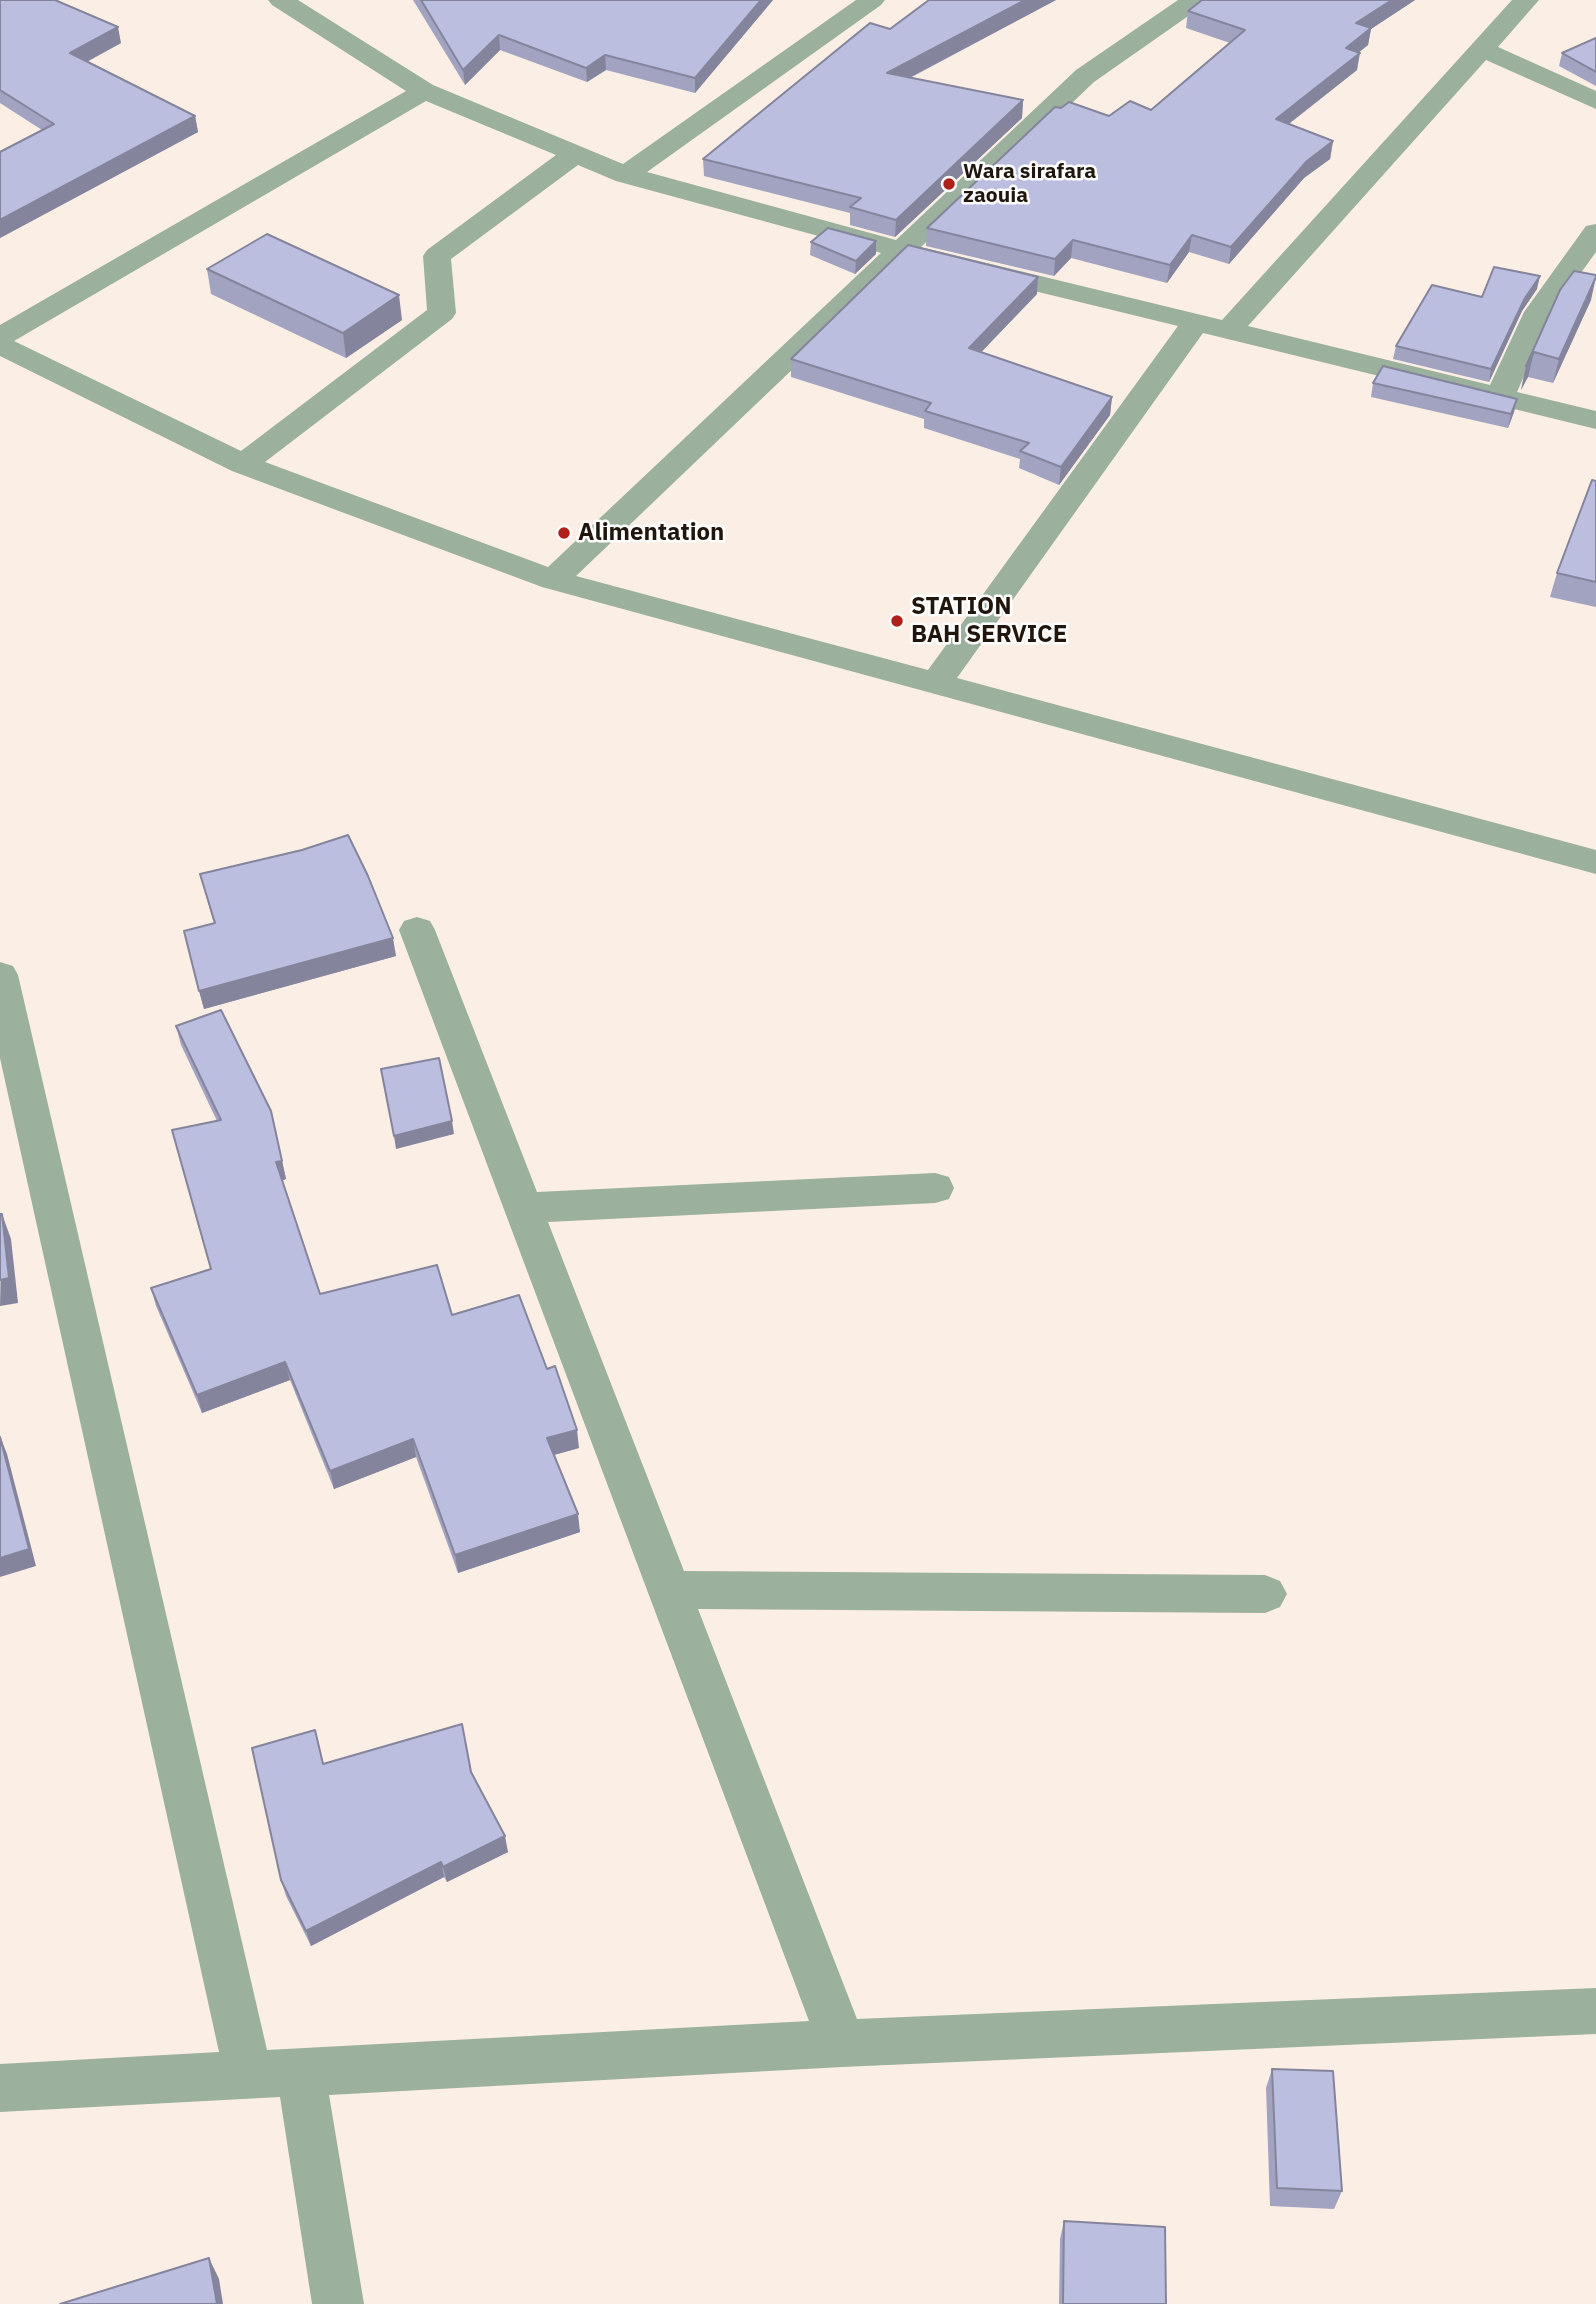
<!DOCTYPE html>
<style>
body{margin:0}
canvas{display:block;background:#fbeee5}
</style>
<canvas width="1596" height="2304"></canvas>
<script>
const ctx = document.querySelector('canvas').getContext('2d');
ctx.lineJoin = 'round';
function fillPath(path, color) { ctx.fillStyle = color; ctx.fill(path, 'evenodd'); }
function trace(path, color, width, dash) { ctx.strokeStyle = color; ctx.lineWidth = width; ctx.lineCap = dash ? 'butt' : 'round'; ctx.setLineDash(dash || []); ctx.stroke(path); }
function drawText(font, color, halo, rows, align = 'center') {
  ctx.font = font + ' "IBM Plex Sans",sans-serif'; ctx.lineWidth = 5; ctx.setLineDash([]); ctx.textBaseline = 'middle'; ctx.strokeStyle = halo; ctx.fillStyle = color; for (const [text, x, y, turn = 0] of rows) {
    ctx.save(); ctx.translate(x, y); ctx.rotate((+turn || 0) * Math.PI / 180); ctx.textAlign = isNaN(turn) ? turn : align; if (halo) ctx.strokeText(text, 0, 0); ctx.fillText(text, 0, 0); ctx.restore();
  }
}
const minor = new Path2D(`
 M 268,0 L 298,0 L 433,85 L 623,164 L 856,0 L 885,0 L 881,5 L 647,172 L 896,240 L 1076,70 L 1178,0 L 1208,0 L 1204,5 L 1094,82 L 921,247 L 1222,320 L 1512,0 L 1539,0 L 1498,47 L 1596,91 L 1596,109 L 1486,60 L 1248,326 L 1490,385 L 1524,312 L 1586,226 L 1596,224 L 1596,252 L 1552,313 L 1517,392 L 1596,411 L 1596,429 L 1203,333 L 957,678 L 1596,850 L 1596,874 L 542,587 L 232,471 L 0,356 L 0,325 L 406,91 L 272,5 ZM 426,101 L 556,155 L 427,250 L 423,256 L 427,310 L 241,451 L 14,341 ZM 578,165 L 616,181 L 881,253 L 548,567 L 265,462 L 452,319 L 456,313 L 451,259 ZM 907,260 L 1178,326 L 928,670 L 576,576 Z
 M 417,917 L 430,921 L 435,930 L 537,1192 L 935,1173 L 949,1177 L 954,1188 L 949,1199 L 935,1203 L 548,1222 L 684,1571 L 1265,1575 L 1280,1581 L 1287,1594 L 1280,1607 L 1265,1613 L 698,1609 L 857,2019 L 1596,1988 L 1596,2034 L 842,2067 L 329,2095 L 364,2304 L 312,2304 L 280,2097 L 0,2112 L 0,2064 L 219,2052 L 0,1058 L 0,962 L 13,966 L 18,975 L 267,2050 L 809,2021 L 399,930 L 404,921 Z`);
const wall = new Path2D(`
 M 0,0 L 121,43 L 87,62 L 195,116 L 198,132 L 0,238 L 0,152 L 42,130 L 0,103 Z
 M 413,0 L 773,0 L 695,93 L 606,70 L 587,82 L 500,50 L 465,85 Z
 M 929,0 L 1056,0 L 910,78 L 1023,100 L 1022,118 L 895,237 L 850,225 L 850,213 L 704,176 L 703,159 L 890,29 Z
 M 1201,0 L 1415,0 L 1371,29 L 1368,45 L 1359,52 L 1357,70 L 1289,124 L 1333,141 L 1330,159 L 1304,178 L 1229,264 L 1189,252 L 1167,283 L 1071,258 L 1054,276 L 926,246 L 927,228 L 1109,116 L 1151,110 L 1230,43 L 1186,28 L 1188,11 L 1200,1 Z
 M 1596,38 L 1596,86 L 1559,66 L 1562,53 Z
 M 876,241 L 876,254 L 855,274 L 810,255 L 811,242 Z
 M 207,269 L 402,320 L 346,358 L 211,294 Z
 M 1574,271 L 1591,300 L 1553,383 L 1528,377 L 1521,390 L 1526,366 Z
 M 1537,289 L 1522,311 L 1489,382 L 1393,359 L 1396,346 L 1482,297 Z
 M 1037,294 L 981,352 L 1112,397 L 1110,415 L 1059,485 L 1019,468 L 1020,459 L 924,428 L 924,419 L 791,377 L 791,359 Z
 M 1373,383 L 1517,399 L 1514,412 L 1508,428 L 1371,397 Z
 M 1596,481 L 1596,607 L 1550,597 L 1557,573 Z
 M 200,874 L 396,956 L 204,1009 L 184,931 L 214,924 Z
 M 176,1026 L 271,1111 L 286,1179 L 282,1180 L 320,1294 L 452,1315 L 547,1369 L 579,1448 L 554,1455 L 580,1532 L 458,1573 L 416,1457 L 334,1489 L 290,1380 L 202,1413 L 156,1306 L 151,1288 L 211,1269 L 217,1121 L 181,1045 Z
 M 324,1763 L 471,1772 L 508,1852 L 447,1882 L 444,1877 L 311,1946 L 286,1896 L 281,1880 Z
 M 1272,2069 L 1342,2191 L 1334,2209 L 1270,2206 L 1266,2088 Z
 M 1064,2221 L 1166,2304 L 1059,2304 L 1060,2239 Z`);
const shadedWall = new Path2D(`
 M 761,0 L 773,0 L 695,93 L 695,78 Z
 M 1025,0 L 1056,0 L 886,90 L 887,73 Z
 M 1392,0 L 1415,0 L 1371,29 L 1368,45 L 1343,65 L 1346,48 L 1356,23 Z
 M 118,27 L 121,43 L 73,69 L 70,53 Z
 M 499,35 L 500,50 L 465,85 L 463,70 Z
 M 1360,53 L 1357,70 L 1273,136 L 1276,119 Z
 M 605,55 L 606,70 L 587,82 L 586,68 Z
 M 1023,100 L 1022,118 L 895,237 L 896,220 Z
 M 195,116 L 198,132 L 0,238 L 0,220 Z
 M 1333,141 L 1330,159 L 1304,178 L 1229,264 L 1231,247 L 1307,161 Z
 M 1192,235 L 1189,252 L 1167,283 L 1170,265 Z
 M 1073,240 L 1071,258 L 1054,276 L 1055,259 Z
 M 876,241 L 876,254 L 855,274 L 856,261 Z
 M 1540,276 L 1537,289 L 1522,311 L 1489,382 L 1491,369 L 1525,298 Z
 M 1038,277 L 1037,294 L 968,366 L 969,348 Z
 M 1596,277 L 1591,300 L 1553,383 L 1559,359 Z
 M 399,295 L 402,320 L 346,358 L 343,333 Z
 M 1534,352 L 1528,377 L 1521,390 L 1526,366 Z
 M 1112,397 L 1110,415 L 1059,485 L 1061,467 Z
 M 1517,399 L 1514,412 L 1508,428 L 1511,414 Z
 M 393,938 L 396,956 L 204,1009 L 199,991 Z
 M 452,1121 L 454,1134 L 396,1149 L 394,1136 Z
 M 282,1161 L 286,1179 L 281,1181 L 276,1162 Z
 M 2,1214 L 11,1239 L 18,1303 L 0,1306 Z
 M 285,1362 L 290,1380 L 202,1413 L 197,1395 Z
 M 577,1430 L 579,1448 L 550,1456 L 547,1438 Z
 M 0,1436 L 7,1454 L 36,1566 L 0,1577 Z
 M 413,1439 L 416,1457 L 334,1489 L 330,1471 Z
 M 578,1514 L 580,1532 L 458,1573 L 455,1555 Z
 M 505,1836 L 508,1852 L 447,1882 L 443,1867 Z
 M 441,1862 L 444,1877 L 311,1946 L 306,1931 Z
 M 209,2258 L 219,2279 L 223,2304 L 217,2304 Z`);
const building = new Path2D(`
 M 0,0 L 55,0 L 118,27 L 70,53 L 195,116 L 0,220 L 0,152 L 54,124 L 0,90 Z
 M 421,0 L 761,0 L 695,78 L 605,55 L 586,68 L 499,35 L 463,70 Z
 M 929,0 L 1025,0 L 887,73 L 1023,100 L 896,220 L 850,207 L 861,198 L 703,159 L 870,23 L 890,29 Z
 M 1202,0 L 1392,0 L 1356,23 L 1371,28 L 1346,48 L 1360,53 L 1276,119 L 1333,141 L 1307,161 L 1231,247 L 1192,235 L 1170,265 L 1073,240 L 1055,259 L 927,228 L 1055,107 L 1061,108 L 1069,102 L 1109,116 L 1130,101 L 1151,110 L 1245,30 L 1188,11 Z
 M 1596,38 L 1596,72 L 1562,53 Z
 M 828,228 L 876,241 L 856,261 L 811,242 Z
 M 267,234 L 399,295 L 343,333 L 207,269 Z
 M 908,245 L 1038,277 L 969,348 L 1112,397 L 1061,467 L 1020,451 L 1029,443 L 925,411 L 931,403 L 791,359 Z
 M 1494,267 L 1540,276 L 1525,298 L 1491,369 L 1396,346 L 1432,285 L 1482,297 Z
 M 1574,271 L 1596,275 L 1596,277 L 1559,359 L 1534,352 L 1526,366 L 1560,290 Z
 M 1383,366 L 1517,399 L 1511,414 L 1373,383 Z
 M 1592,480 L 1596,481 L 1596,582 L 1557,573 Z
 M 348,835 L 368,876 L 393,938 L 199,991 L 184,931 L 215,923 L 200,874 L 302,850 Z
 M 221,1010 L 271,1111 L 282,1161 L 276,1162 L 320,1294 L 437,1265 L 452,1315 L 519,1295 L 547,1369 L 555,1366 L 577,1430 L 547,1438 L 578,1514 L 455,1555 L 413,1439 L 330,1471 L 285,1362 L 197,1395 L 151,1288 L 211,1269 L 172,1130 L 221,1120 L 176,1026 Z
 M 439,1058 L 452,1121 L 394,1136 L 381,1069 Z
 M 0,1214 L 2,1214 L 9,1278 L 0,1280 Z
 M 0,1437 L 29,1549 L 0,1558 Z
 M 462,1724 L 471,1772 L 505,1836 L 443,1867 L 441,1862 L 306,1931 L 281,1880 L 252,1748 L 315,1730 L 323,1764 Z
 M 1272,2069 L 1333,2071 L 1342,2191 L 1277,2188 Z
 M 1064,2221 L 1165,2227 L 1166,2304 L 1063,2304 Z
 M 209,2258 L 217,2304 L 60,2304 Z`);
const markers = [
 [949,184,7,"#b02018"],
 [564,533,7,"#b02018"],
 [897,621,7,"#b02018"]
];
const farPoinames = [
 ["Wara sirafara",963,172],
 ["zaouia",963,196]
];
const poiNames = [
 ["Alimentation",578,533],
 ["STATION",911,607],
 ["BAH SERVICE",911,635]
];
fillPath(minor, '#9bb09d');
fillPath(wall, '#a2a3c0');
fillPath(shadedWall, '#84859c');
fillPath(building, '#bcbedf');
trace(building, '#84859c', 2);
for (const [x, y, r, color] of markers) { const dot = new Path2D(); dot.arc(x, y, r, 0, 2 * Math.PI); ctx.fillStyle = color; ctx.fill(dot); trace(dot, '#fefefe', 2.5); }
drawText('bold 21px', '#21160e', '#fefefe', farPoinames, 'left');
drawText('bold 24px', '#21160e', '#fefefe', poiNames, 'left');
</script>
